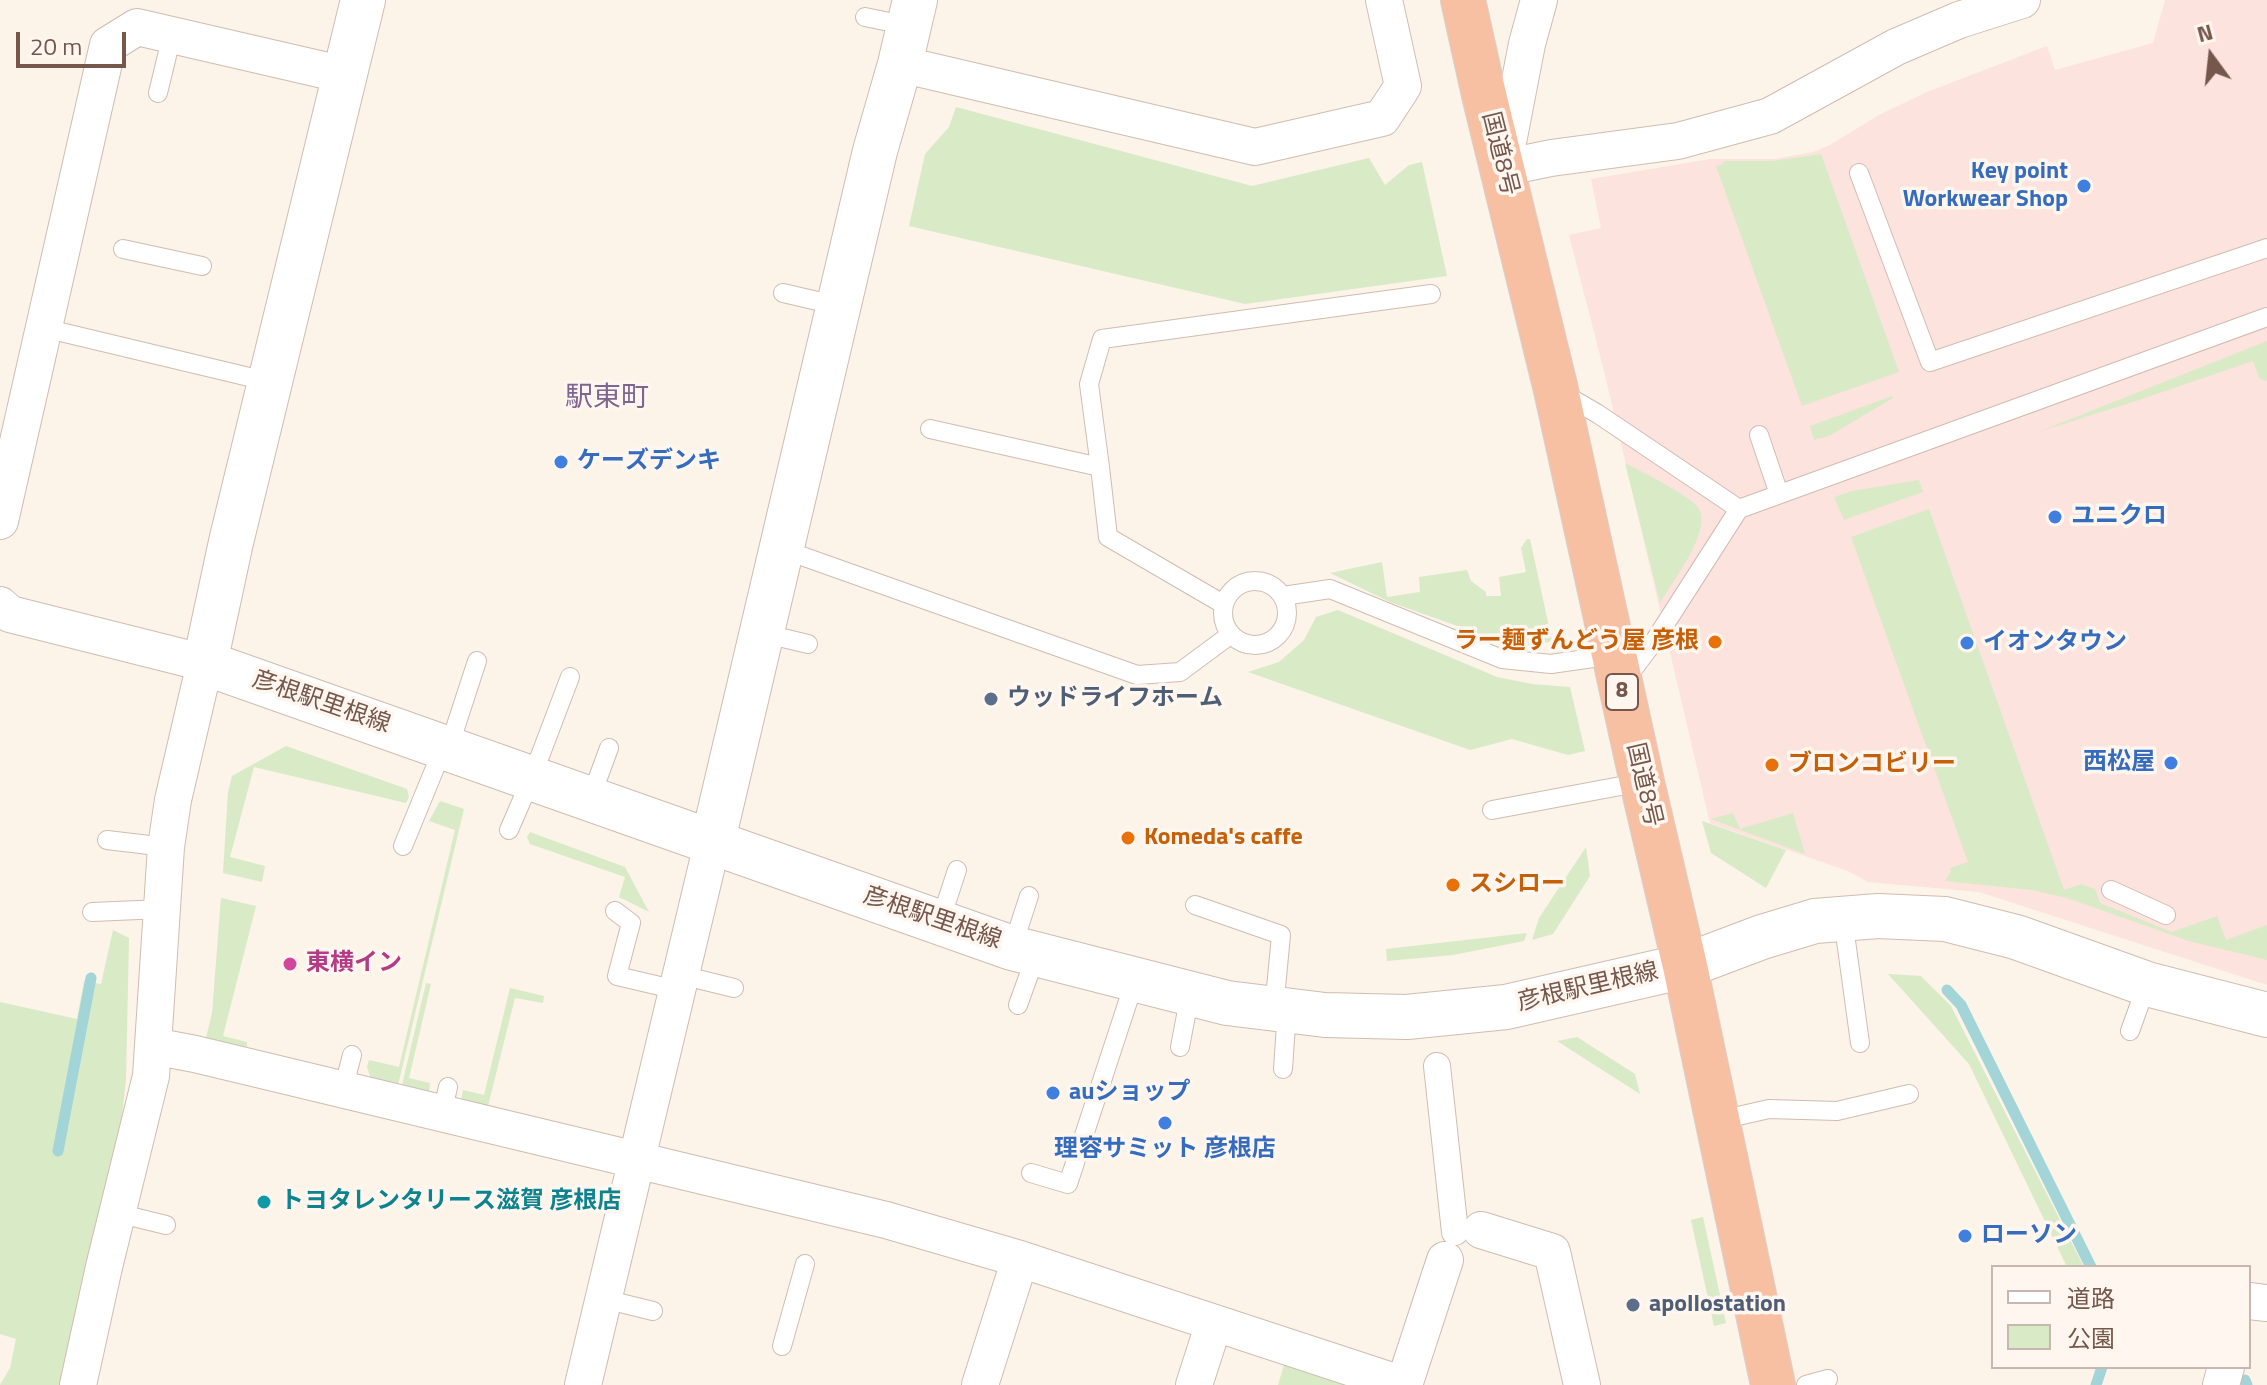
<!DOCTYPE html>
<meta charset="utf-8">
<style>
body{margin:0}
#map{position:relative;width:2267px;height:1385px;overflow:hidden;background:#fcf3e9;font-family:"Titillium Web","Noto Sans JP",sans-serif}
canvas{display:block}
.legend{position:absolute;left:1991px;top:1265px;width:260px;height:104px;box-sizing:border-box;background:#fff7ef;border:2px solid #c8b7ae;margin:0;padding:10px 14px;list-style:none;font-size:24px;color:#76574c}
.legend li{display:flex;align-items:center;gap:16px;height:40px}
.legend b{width:40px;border:2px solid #c8b7ae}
.north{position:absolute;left:2171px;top:16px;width:80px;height:80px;-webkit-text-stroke:6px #fff7ef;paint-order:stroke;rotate:345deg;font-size:22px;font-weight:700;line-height:32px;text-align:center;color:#76574c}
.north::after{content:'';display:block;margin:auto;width:28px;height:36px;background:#76574c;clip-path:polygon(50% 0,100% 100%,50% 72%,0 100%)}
.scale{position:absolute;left:16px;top:32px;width:110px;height:36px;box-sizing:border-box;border:4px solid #76574c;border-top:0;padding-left:10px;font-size:24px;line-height:28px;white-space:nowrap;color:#76574c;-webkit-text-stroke:6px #fff7ef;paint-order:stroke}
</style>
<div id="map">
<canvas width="2267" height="1385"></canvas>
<ul class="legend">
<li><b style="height:10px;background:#fff"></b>道路</li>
<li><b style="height:22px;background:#d9eac7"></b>公園</li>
</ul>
<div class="north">N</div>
<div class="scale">20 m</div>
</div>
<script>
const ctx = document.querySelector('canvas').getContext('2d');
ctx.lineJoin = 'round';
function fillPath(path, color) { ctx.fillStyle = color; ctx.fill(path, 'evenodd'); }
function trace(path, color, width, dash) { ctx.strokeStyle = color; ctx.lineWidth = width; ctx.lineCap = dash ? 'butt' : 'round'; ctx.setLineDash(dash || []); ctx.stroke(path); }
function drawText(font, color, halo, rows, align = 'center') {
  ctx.font = font + ' "Titillium Web","Noto Sans JP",sans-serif'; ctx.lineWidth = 7; ctx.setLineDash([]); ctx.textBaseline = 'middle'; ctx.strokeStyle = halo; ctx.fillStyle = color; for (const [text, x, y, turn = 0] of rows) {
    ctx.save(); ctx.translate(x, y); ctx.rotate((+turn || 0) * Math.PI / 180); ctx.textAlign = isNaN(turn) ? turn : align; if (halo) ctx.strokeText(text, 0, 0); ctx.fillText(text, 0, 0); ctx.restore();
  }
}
const commercial = new Path2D(`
 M 2165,0 L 2267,0 L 2267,985 L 1979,892 L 1868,882 L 1848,871 L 1710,823 L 1604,371 L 1569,235 L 1601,228 L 1591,179 L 1710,159 L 1775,159 L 1813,152 L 1830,145 L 1879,115 L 1927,92 L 2047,46 L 2055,70 L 2153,43 Z`);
const green = new Path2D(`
 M 956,107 L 1252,186 L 1369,158 L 1385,185 L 1409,165 L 1422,162 L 1447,276 L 1245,304 L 909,226 L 925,154 L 949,127 Z
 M 1821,154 L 1899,372 L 1802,406 L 1716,166 L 1721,165 L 1725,161 L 1773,161 Z
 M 2267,341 L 2267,381 L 2259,378 L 2253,361 L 2139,400 L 2038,432 Z
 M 1892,396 L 1893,398 L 1829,436 L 1814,440 L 1810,426 Z
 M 1625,463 C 1640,471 1692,496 1699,509 C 1712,530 1672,583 1660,603 Z
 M 1919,480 L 1923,492 L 1844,520 L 1834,497 L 1852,491 Z
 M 1929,509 L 2064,890 L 2081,884 L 2095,889 L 2100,903 L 2172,932 L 2217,916 L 2226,940 L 2267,925 L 2267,960 L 2189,941 L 2067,898 L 2032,890 L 1945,881 L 1951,872 L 1950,868 L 1968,862 L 1851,537 Z
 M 1527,539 L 1530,539 L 1552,641 L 1532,646 L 1508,644 L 1390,602 L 1330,573 L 1382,562 L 1387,597 L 1420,592 L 1419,577 L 1467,570 L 1471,581 L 1486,592 L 1486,596 L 1501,596 L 1499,577 L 1526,572 L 1521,548 Z
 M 1338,610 L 1497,677 L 1532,684 L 1570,687 L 1585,751 L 1568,755 L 1512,739 L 1470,750 L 1248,672 L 1279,662 L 1304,640 L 1316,617 Z
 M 286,746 L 407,789 L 409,797 L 406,803 L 254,767 L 230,857 L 265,866 L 262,882 L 223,873 L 228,792 L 232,776 Z
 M 440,801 L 464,809 L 398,1085 L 371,1079 L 367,1067 L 369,1060 L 399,1067 L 455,830 L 429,821 Z
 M 1733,813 L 1740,829 L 1793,813 L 1805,854 L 1711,819 Z
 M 1702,821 L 1786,850 L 1766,888 L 1711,853 Z
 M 530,832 L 625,867 L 649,912 L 619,897 L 625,877 L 530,844 L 527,837 Z
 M 1586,847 L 1590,876 L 1553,934 L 1532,940 L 1539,918 Z
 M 221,898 L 256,906 L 223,1036 L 247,1042 L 247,1047 L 206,1038 L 212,1013 Z
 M 113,930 L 129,938 L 126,1079 L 122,1116 L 61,1385 L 0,1385 L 10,1368 L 16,1339 L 0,1334 L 0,1002 L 77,1019 L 84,981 L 101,984 Z
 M 1527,933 L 1524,941 L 1453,955 L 1387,961 L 1386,949 Z
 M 1888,974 L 1921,976 L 1951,1006 L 2084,1267 L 2067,1267 L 1969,1064 Z
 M 426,983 L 431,984 L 409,1078 L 430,1083 L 429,1091 L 402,1085 Z
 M 510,988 L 544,996 L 543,1003 L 515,998 L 488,1106 L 461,1100 L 463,1090 L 484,1095 Z
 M 1577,1037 L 1635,1074 L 1640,1094 L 1557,1041 Z
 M 1703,1217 L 1726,1323 L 1714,1326 L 1691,1220 Z
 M 1284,1365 L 1351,1385 L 1278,1385 Z`);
const stream = new Path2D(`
 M 1947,990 L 1961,1005 L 2091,1267
 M 58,1151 L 91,978
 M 2245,1380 L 2247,1385
 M 2096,1385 L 2102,1367`);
const service = new Path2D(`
 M 865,17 L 909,26
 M 158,93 L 172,35
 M 1859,173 L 1930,362 L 2267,248
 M 123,249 L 202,266
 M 783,293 L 839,306
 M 44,328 L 270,382
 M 1562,393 L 1598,414 L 1739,509
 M 930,429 L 1100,467 L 1108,537 L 1223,604
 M 1759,435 L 1779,494
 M 1100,467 L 1089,384 L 1102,339 L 1431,294
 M 782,549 L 1137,675 L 1180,672 L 1230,635
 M1223 613a32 32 0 1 1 64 0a32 32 0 1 1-64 0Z
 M 1283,596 L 1330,589 L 1502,659 L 1551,664 L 1614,655
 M 762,633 L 808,644
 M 1625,680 L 1655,640 L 1739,509 L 2267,317
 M 449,747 L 477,661
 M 591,797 L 609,748
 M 1492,810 L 1642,782
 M 509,830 L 532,777 L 570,677
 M 107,840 L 166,847
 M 403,846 L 444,746
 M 2111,890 L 2166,915
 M 1195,905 L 1281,935 L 1274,1009
 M 615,911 L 631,923 L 617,976 L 677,990
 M 92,912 L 162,909
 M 1843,919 L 1860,1043
 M 940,922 L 957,870
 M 1012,948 L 1029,896
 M 681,975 L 734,988
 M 1018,1005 L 1036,955
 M 2130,1031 L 2147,984
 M 1180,1047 L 1190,994
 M 1283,1069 L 1287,1010
 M 343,1090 L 352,1055
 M 442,1114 L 448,1087
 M 1716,1121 L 1769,1109 L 1837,1111 L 1909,1094
 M 1031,1173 L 1068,1184 L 1135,980
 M 117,1213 L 166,1225
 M 604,1299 L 653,1311
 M 782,1346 L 805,1264
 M 1806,1385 L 1828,1379`);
const pedestrian = new Path2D(`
 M 1437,1066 L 1455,1232`);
const minor = new Path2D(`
 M 1539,0 L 1527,44 L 1503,168 L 1551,158 L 1678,141 L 1770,116 L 1896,47 L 1959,20 L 2022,0
 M 900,64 L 1255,147 L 1382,118 L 1403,86 L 1384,0
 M 0,521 L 108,45 L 137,27 L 345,75
 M 0,605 L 10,614 L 205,663 L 173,800 L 166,847 L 151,1076 L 104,1267 L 78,1385
 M 153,1046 L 195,1054 L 886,1220 L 1020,1259 L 1404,1385
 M 1481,1230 L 1552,1252 L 1582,1385
 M 2249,1301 L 2267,1303
 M 583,1385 L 713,840
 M 980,1385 L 1020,1259
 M 1194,1385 L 1214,1323
 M 1404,1385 L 1445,1260
 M 2221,1385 L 2226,1367`);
const tertiary = new Path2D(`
 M 363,0 L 231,542 L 205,663 L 1012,948 L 1227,1003 L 1325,1015 L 1407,1017 L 1506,1007 L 1685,966 L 1762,937 L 1815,921 L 1878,916 L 1945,919 L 2016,937 L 2147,984 L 2267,1015
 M 713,840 L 875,151 L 900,64 L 915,0`);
const trunk = new Path2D(`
 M 1463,0 L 1484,95 L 1556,390 L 1642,782 L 1685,966 L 1773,1385`);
const markers = [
 [2084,186,8,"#3f7fe0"],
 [561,462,8,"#3f7fe0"],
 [2055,517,8,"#3f7fe0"],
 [1715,642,8,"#e8710a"],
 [1967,643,8,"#3f7fe0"],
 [991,699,8,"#5c6f8a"],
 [2171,763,8,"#3f7fe0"],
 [1772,765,8,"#e8710a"],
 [1128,838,8,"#e8710a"],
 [1453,885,8,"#e8710a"],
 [290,964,8,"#d1479c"],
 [1053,1093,8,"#3f7fe0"],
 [1165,1123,8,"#3f7fe0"],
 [264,1202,8,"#0f9aa8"],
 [1965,1236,8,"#3f7fe0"],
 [1633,1305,8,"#5c6f8a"]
];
const shields = [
 [1622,692,32]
];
const shieldNames = [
 ["8",1622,692]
];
const streetNames = [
 ["国道8号",1499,154,76],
 ["彦根駅里根線",321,703,19],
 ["国道8号",1643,785,77],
 ["彦根駅里根線",932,919,19],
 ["彦根駅里根線",1588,988,-13]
];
const shopNames = [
 ["Key point",2068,172,"right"],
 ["Workwear Shop",2068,200,"right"],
 ["ケーズデンキ",577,462],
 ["ユニクロ",2071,517],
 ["イオンタウン",1983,643],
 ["西松屋",2155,763,"right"],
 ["auショップ",1069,1093],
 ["理容サミット 彦根店",1165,1150,"center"],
 ["ローソン",1981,1236]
];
const foodNames = [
 ["ラー麺ずんどう屋 彦根",1699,642,"right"],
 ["ブロンコビリー",1788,765],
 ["Komeda's caffe",1144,838],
 ["スシロー",1469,885]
];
const serviceNames = [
 ["ウッドライフホーム",1007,699],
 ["apollostation",1649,1305]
];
const hotelNames = [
 ["東横イン",306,964]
];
const cultureNames = [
 ["トヨタレンタリース滋賀 彦根店",280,1202]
];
const quarterNames = [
 ["駅東町",607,399]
];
fillPath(commercial, '#fce3dd');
fillPath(green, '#d9eac7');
trace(stream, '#a3d4d8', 11);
trace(service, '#d0bcb1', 20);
trace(pedestrian, '#d0bcb1', 28);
trace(minor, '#d0bcb1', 38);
trace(tertiary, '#d0bcb1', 46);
trace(trunk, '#d9d0cd', 46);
trace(service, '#fff', 18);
trace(pedestrian, '#fff', 26);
trace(minor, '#fff', 36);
trace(tertiary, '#fff', 44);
trace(trunk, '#f7c0a2', 44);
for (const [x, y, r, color] of markers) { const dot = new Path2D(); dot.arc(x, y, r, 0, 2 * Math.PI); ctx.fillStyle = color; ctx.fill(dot); trace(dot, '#fff7ef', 3); }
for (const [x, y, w] of shields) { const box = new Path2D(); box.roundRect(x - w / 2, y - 18, w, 36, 6); ctx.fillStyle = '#fff7ef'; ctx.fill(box); trace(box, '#76574c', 2); }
drawText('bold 22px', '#76574c', null, shieldNames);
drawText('24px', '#76574c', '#fff7ef', streetNames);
drawText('bold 24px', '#366cbe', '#fff7ef', shopNames, 'left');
drawText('bold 24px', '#c56008', '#fff7ef', foodNames, 'left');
drawText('bold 24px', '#4e5e75', '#fff7ef', serviceNames, 'left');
drawText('bold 24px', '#b23c85', '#fff7ef', hotelNames, 'left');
drawText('bold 24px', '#0d838f', '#fff7ef', cultureNames, 'left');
drawText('28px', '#7e6592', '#fff7ef', quarterNames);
</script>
